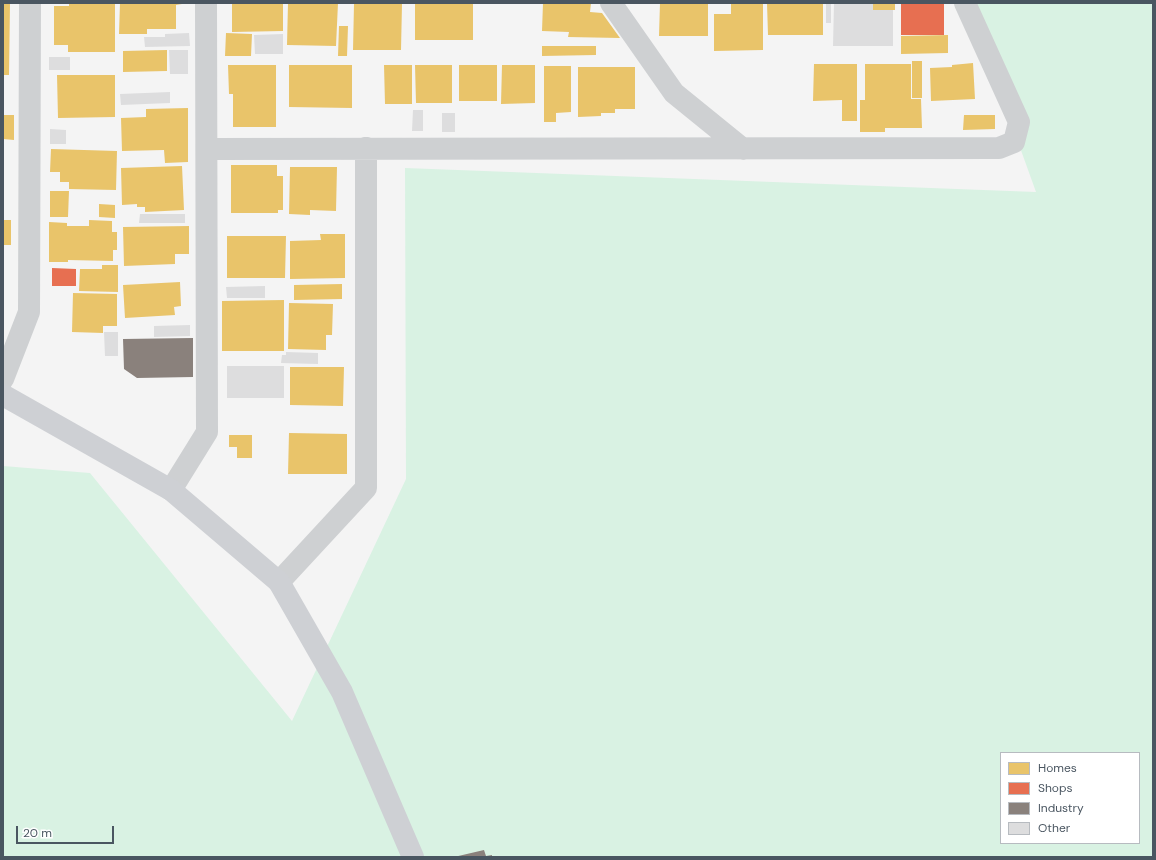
<!DOCTYPE html>
<style>
body{margin:0}
#map{position:relative;width:1156px;height:860px;overflow:hidden;background:#f4f4f4;font-family:"DM Sans",sans-serif}
canvas{display:block}
.frame{position:absolute;inset:0;border:4px solid #4a5661;pointer-events:none}
.legend{position:absolute;left:1000px;top:752px;width:140px;height:92px;box-sizing:border-box;background:#fff;border:1px solid #b7bbc0;margin:0;padding:5px 7px;list-style:none;font-size:12px;color:#4a5661}
.legend li{display:flex;align-items:center;gap:8px;height:20px}
.legend b{width:20px;border:1px solid #b7bbc0}
.scale{position:absolute;left:16px;top:826px;width:98px;height:18px;box-sizing:border-box;border:2px solid #4a5661;border-top:0;padding-left:5px;font-size:12px;line-height:14px;white-space:nowrap;color:#4a5661;-webkit-text-stroke:3px #fff;paint-order:stroke}
</style>
<div id="map">
<canvas width="1156" height="860"></canvas>
<div class="frame"></div>
<ul class="legend">
<li><b style="height:11px;background:#e9c46a"></b>Homes</li>
<li><b style="height:11px;background:#e76f51"></b>Shops</li>
<li><b style="height:11px;background:#8a817c"></b>Industry</li>
<li><b style="height:11px;background:#ddddde"></b>Other</li>
</ul>
<div class="scale">20 m</div>
</div>
<script>
const ctx = document.querySelector('canvas').getContext('2d');
ctx.lineJoin = 'round';
function fillPath(path, color) { ctx.fillStyle = color; ctx.fill(path, 'evenodd'); }
function trace(path, color, width, dash) { ctx.strokeStyle = color; ctx.lineWidth = width; ctx.lineCap = dash ? 'butt' : 'round'; ctx.setLineDash(dash || []); ctx.stroke(path); }
const green = new Path2D(`
 M 968,3 L 1153,3 L 1153,857 L 3,857 L 3,466 L 90,473 L 292,721 L 406,479 L 405,168 L 1036,192 ZM 1001,753 L 1139,753 L 1139,843 L 1001,843 Z`);
const homes = new Path2D(`
 M 3,3 L 10,3 L 9,75 L 3,75 Z
 M 69,3 L 115,3 L 115,52 L 68,52 L 68,45 L 54,45 L 54,6 L 69,6 Z
 M 120,3 L 182,3 L 182,4 L 176,5 L 176,29 L 147,29 L 147,34 L 119,34 Z
 M 232,3 L 283,3 L 283,31 L 232,32 Z
 M 288,3 L 338,3 L 336,46 L 287,45 Z
 M 415,3 L 473,3 L 473,40 L 415,40 Z
 M 543,3 L 591,3 L 590,12 L 602,13 L 620,38 L 568,37 L 569,32 L 542,31 Z
 M 660,3 L 708,3 L 708,36 L 659,36 Z
 M 767,3 L 823,3 L 823,35 L 768,35 Z
 M 873,3 L 895,3 L 895,10 L 873,10 Z
 M 354,4 L 402,4 L 401,50 L 353,50 Z
 M 731,4 L 763,4 L 763,50 L 714,51 L 714,14 L 731,14 Z
 M 339,26 L 348,26 L 347,56 L 338,56 Z
 M 226,33 L 252,34 L 251,56 L 225,56 Z
 M 948,35 L 948,53 L 901,54 L 901,36 Z
 M 542,46 L 596,46 L 596,55 L 542,56 Z
 M 167,50 L 167,71 L 123,72 L 123,51 Z
 M 912,61 L 922,61 L 922,98 L 912,98 Z
 M 973,63 L 975,99 L 931,101 L 930,68 L 952,67 L 952,65 Z
 M 814,64 L 857,64 L 857,121 L 842,121 L 842,100 L 813,101 Z
 M 865,64 L 911,64 L 911,99 L 921,99 L 922,128 L 885,128 L 885,132 L 860,132 L 860,100 L 865,100 Z
 M 228,65 L 276,65 L 276,127 L 233,127 L 233,94 L 229,94 Z
 M 289,65 L 352,65 L 352,108 L 289,107 Z
 M 384,65 L 412,65 L 412,104 L 385,104 Z
 M 415,65 L 452,65 L 452,103 L 416,103 Z
 M 459,65 L 497,65 L 497,101 L 459,101 Z
 M 502,65 L 535,65 L 535,103 L 501,104 Z
 M 544,66 L 571,66 L 571,112 L 556,113 L 556,122 L 544,122 Z
 M 578,67 L 635,67 L 635,109 L 615,109 L 615,113 L 601,113 L 601,116 L 578,117 Z
 M 57,75 L 115,75 L 115,117 L 58,118 Z
 M 188,108 L 188,162 L 165,163 L 164,150 L 122,151 L 121,118 L 146,117 L 146,109 Z
 M 3,115 L 14,115 L 14,140 L 3,139 Z
 M 964,115 L 995,115 L 995,129 L 963,130 Z
 M 51,149 L 117,151 L 116,190 L 69,189 L 69,182 L 60,182 L 60,172 L 50,172 Z
 M 231,165 L 277,165 L 277,176 L 283,176 L 283,210 L 278,210 L 278,213 L 231,213 Z
 M 182,166 L 184,210 L 145,212 L 145,207 L 137,207 L 137,204 L 122,205 L 121,168 Z
 M 290,167 L 337,167 L 336,211 L 310,210 L 310,215 L 289,214 Z
 M 50,191 L 69,191 L 68,217 L 50,217 Z
 M 99,204 L 115,205 L 115,218 L 99,217 Z
 M 3,220 L 11,220 L 11,245 L 3,245 Z
 M 89,220 L 112,221 L 112,232 L 117,232 L 117,250 L 113,250 L 113,261 L 68,260 L 68,262 L 49,262 L 49,222 L 67,223 L 67,226 L 89,226 Z
 M 189,226 L 189,254 L 175,254 L 175,264 L 124,266 L 123,227 Z
 M 320,234 L 345,234 L 345,278 L 290,279 L 290,241 L 321,240 Z
 M 227,236 L 286,236 L 285,278 L 227,278 Z
 M 102,265 L 118,265 L 118,292 L 79,291 L 80,269 L 102,269 Z
 M 180,282 L 181,306 L 174,307 L 175,315 L 125,318 L 123,285 Z
 M 342,284 L 342,299 L 294,300 L 294,285 Z
 M 73,293 L 117,294 L 117,326 L 103,326 L 103,333 L 72,332 Z
 M 284,300 L 284,351 L 222,351 L 222,301 Z
 M 289,303 L 333,304 L 332,335 L 326,335 L 326,350 L 288,349 Z
 M 290,367 L 344,367 L 343,406 L 290,405 Z
 M 289,433 L 347,434 L 347,474 L 288,474 Z
 M 229,435 L 252,435 L 252,458 L 237,458 L 237,447 L 229,447 Z`);
const shops = new Path2D(`
 M 901,3 L 944,3 L 944,35 L 901,35 Z
 M 52,268 L 76,269 L 76,286 L 52,286 Z`);
const industry = new Path2D(`
 M 193,338 L 193,377 L 137,378 L 124,369 L 123,339 Z
 M 484,850 L 486,856 L 492,855 L 492,857 L 454,857 Z`);
const building = new Path2D(`
 M 826,3 L 831,3 L 831,23 L 826,23 Z
 M 834,3 L 873,3 L 873,10 L 893,10 L 893,46 L 833,46 Z
 M 189,33 L 190,46 L 145,47 L 144,37 L 165,37 L 165,34 Z
 M 283,34 L 283,54 L 255,54 L 254,35 Z
 M 169,50 L 188,50 L 188,74 L 170,74 Z
 M 49,57 L 70,57 L 70,70 L 49,70 Z
 M 170,92 L 170,103 L 121,105 L 120,94 Z
 M 413,110 L 423,110 L 423,131 L 412,131 Z
 M 442,113 L 455,113 L 455,132 L 442,132 Z
 M 50,129 L 66,130 L 66,144 L 50,144 Z
 M 140,214 L 185,214 L 185,223 L 139,223 Z
 M 265,286 L 265,298 L 227,298 L 226,287 Z
 M 190,325 L 190,336 L 154,337 L 154,326 Z
 M 104,332 L 118,332 L 118,356 L 105,356 Z
 M 286,352 L 318,353 L 318,364 L 281,363 L 282,355 L 286,355 Z
 M 227,366 L 284,366 L 284,398 L 227,398 Z`);
const street = new Path2D(`
 M 611,3 L 674,93 L 743,149
 M 207,149 L 999,148 L 1014,142 L 1019,122 L 965,3
 M 3,379 L 29,312 L 30,3
 M 171,490 L 207,432 L 206,3
 M 279,582 L 366,488 L 366,148`);
const secondary = new Path2D(`
 M 3,395 L 171,490 L 279,582 L 342,692 L 413,857`);
fillPath(green, '#d9f2e3');
fillPath(homes, '#e9c46a');
fillPath(shops, '#e76f51');
fillPath(industry, '#8a817c');
fillPath(building, '#ddddde');
trace(street, '#ced0d2', 22);
trace(secondary, '#ced0d4', 22);
</script>
